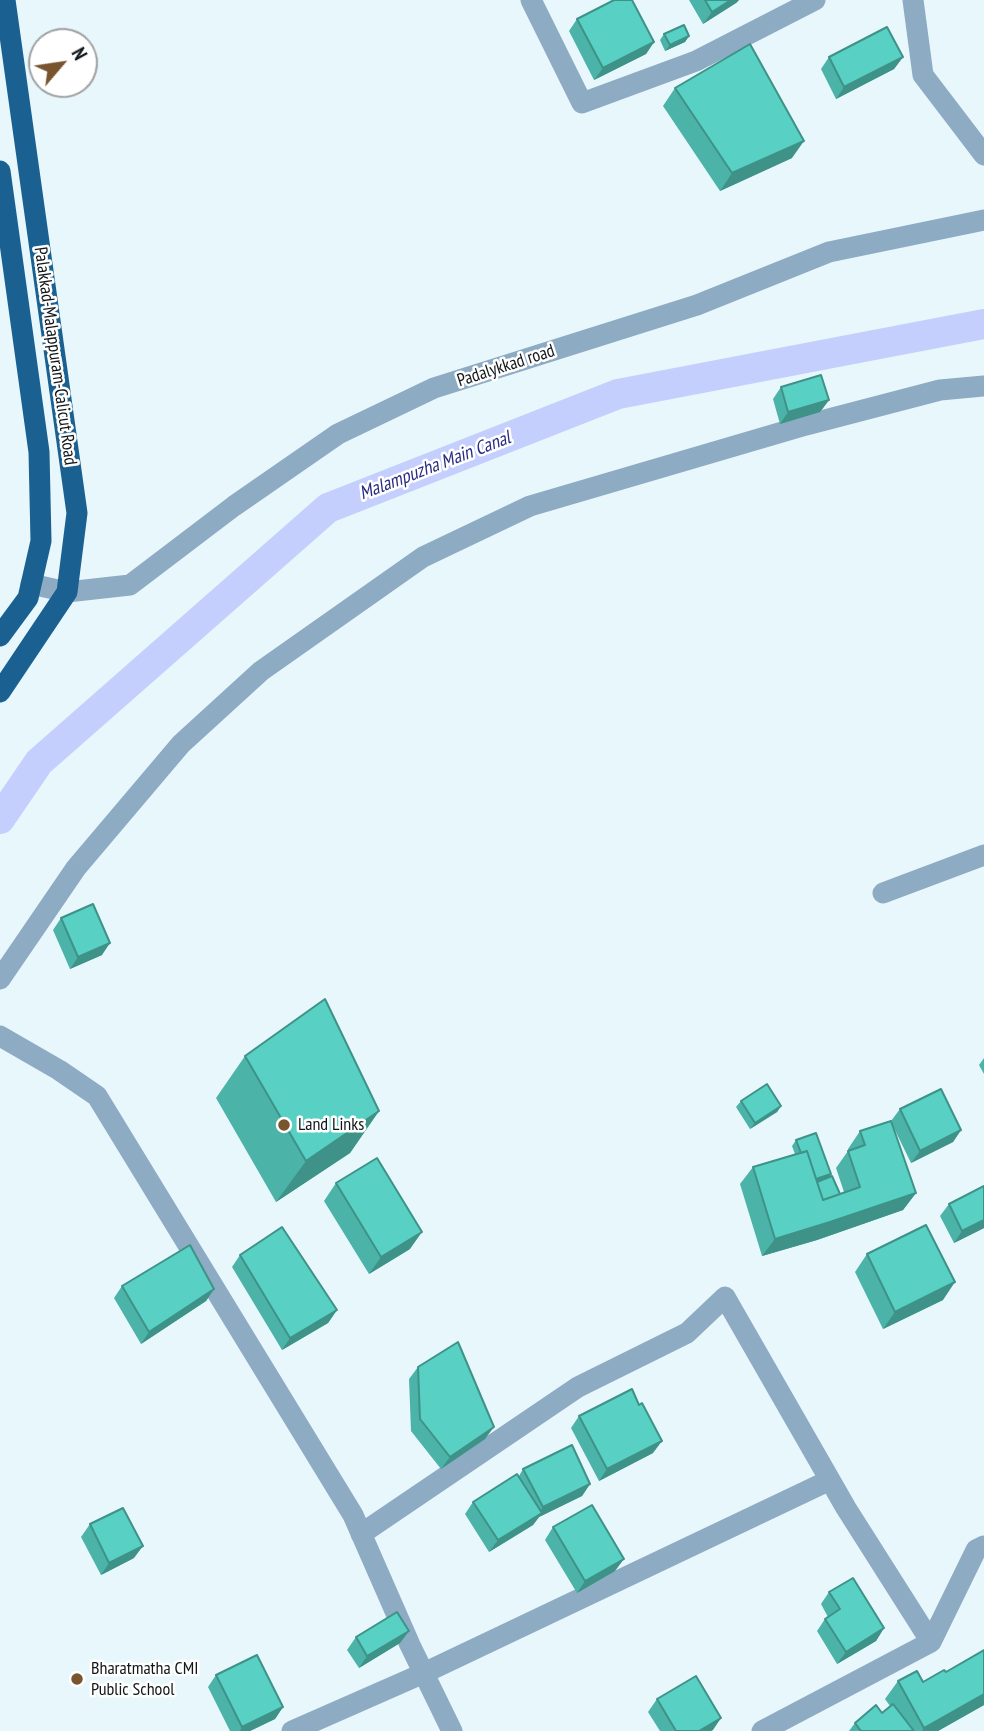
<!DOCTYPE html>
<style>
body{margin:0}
#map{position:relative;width:984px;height:1731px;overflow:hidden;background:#e8f7fc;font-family:"PT Sans Narrow",sans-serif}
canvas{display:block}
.north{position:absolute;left:28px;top:28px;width:70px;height:70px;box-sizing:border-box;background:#fff;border:2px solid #a0a2a3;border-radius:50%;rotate:61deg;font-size:19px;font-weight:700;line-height:28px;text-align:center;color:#111618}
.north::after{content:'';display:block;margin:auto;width:24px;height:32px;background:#79552e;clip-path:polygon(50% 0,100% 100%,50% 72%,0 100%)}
</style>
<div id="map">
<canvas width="984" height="1731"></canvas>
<div class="north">N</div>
</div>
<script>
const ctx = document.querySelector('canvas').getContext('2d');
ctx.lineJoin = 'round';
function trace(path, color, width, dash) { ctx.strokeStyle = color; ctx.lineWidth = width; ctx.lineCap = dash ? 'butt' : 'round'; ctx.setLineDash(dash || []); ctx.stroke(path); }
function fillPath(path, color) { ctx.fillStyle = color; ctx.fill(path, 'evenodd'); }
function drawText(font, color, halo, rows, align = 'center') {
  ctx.font = font + ' "PT Sans Narrow",sans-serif'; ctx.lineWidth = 5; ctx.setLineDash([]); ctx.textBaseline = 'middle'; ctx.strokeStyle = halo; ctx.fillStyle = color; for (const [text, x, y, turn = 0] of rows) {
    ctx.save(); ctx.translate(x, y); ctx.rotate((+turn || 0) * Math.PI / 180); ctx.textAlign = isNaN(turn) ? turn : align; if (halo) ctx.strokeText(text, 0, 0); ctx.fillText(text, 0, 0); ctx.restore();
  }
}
const canal = new Path2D(`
 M 0,819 L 39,762 L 328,508 L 618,394 L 984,324`);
const minor = new Path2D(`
 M 531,0 L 582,103 L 696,61 L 815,0
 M 913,0 L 923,75 L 984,155
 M 31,584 L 67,592
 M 883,893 L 984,855
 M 0,979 L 76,868 L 181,744 L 261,671 L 423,557 L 530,506 L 806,425 L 940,390 L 984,386
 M 0,1036 L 59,1070 L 97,1096 L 353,1515 L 410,1645 L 452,1731
 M 361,1534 L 578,1387 L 687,1333 L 725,1297 L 846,1508 L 931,1642
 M 292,1731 L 424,1673 L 830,1480
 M 762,1731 L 931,1642 L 976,1550 L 984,1546`);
const tertiary = new Path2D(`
 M 67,592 L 130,585 L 234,506 L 338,434 L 434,388 L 697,305 L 829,252 L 984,220`);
const trunk = new Path2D(`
 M 0,171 L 39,452 L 41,541 L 28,598 L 0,636
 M 0,692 L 67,592 L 77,513 L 5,0`);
const wall = new Path2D(`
 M 689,0 L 739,0 L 736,3 L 703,24 Z
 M 577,19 L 654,42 L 646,54 L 594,80 L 569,31 Z
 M 664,34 L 689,36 L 685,42 L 665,51 L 660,40 Z
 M 829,57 L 903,57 L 894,69 L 836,99 L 821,69 Z
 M 675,88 L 792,158 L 720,191 L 663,106 Z
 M 781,387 L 829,400 L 820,412 L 780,424 L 773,399 Z
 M 61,918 L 102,955 L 70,969 L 53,930 Z
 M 245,1056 L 379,1111 L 350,1153 L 276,1202 L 216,1098 Z
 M 984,1058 L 984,1074 L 979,1065 Z
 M 741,1101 L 781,1106 L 777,1112 L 750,1129 L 736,1107 Z
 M 900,1109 L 961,1130 L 953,1142 L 911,1163 L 892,1124 L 916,1193 L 903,1210 L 817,1240 L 762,1256 L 740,1184 L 753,1167 L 795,1154 L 792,1146 L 796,1140 L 829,1177 L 840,1194 L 844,1192 L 836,1168 L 848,1151 L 848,1149 L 860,1131 L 891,1121 Z
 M 336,1183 L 410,1249 L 369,1274 L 324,1201 Z
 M 984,1186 L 984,1228 L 954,1243 L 940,1216 L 949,1204 Z
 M 867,1254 L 943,1300 L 883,1329 L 855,1272 Z
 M 240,1255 L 337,1310 L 328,1323 L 282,1350 L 232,1267 Z
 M 122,1286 L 214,1289 L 206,1301 L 141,1344 L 114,1298 Z
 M 418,1367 L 485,1439 L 441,1469 L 411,1431 L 409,1379 Z
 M 639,1405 L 653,1453 L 599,1481 L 571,1428 L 579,1416 Z
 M 523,1469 L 590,1484 L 582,1496 L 539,1517 L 533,1525 L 489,1552 L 465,1514 L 473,1502 L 519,1476 Z
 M 90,1524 L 134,1558 L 101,1575 L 81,1537 Z
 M 553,1527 L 615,1571 L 577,1593 L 545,1540 Z
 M 829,1592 L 884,1628 L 876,1641 L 837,1664 L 817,1631 L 825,1619 L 828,1617 L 821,1604 Z
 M 409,1631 L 400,1643 L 359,1668 L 347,1650 L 356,1637 Z
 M 984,1650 L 984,1705 L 938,1731 L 849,1731 L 855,1723 L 882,1713 L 890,1706 L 885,1699 L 898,1681 L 923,1682 L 946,1672 Z
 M 216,1675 L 283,1707 L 275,1719 L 250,1731 L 230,1731 L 208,1687 Z
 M 657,1699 L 721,1718 L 711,1731 L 660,1731 L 648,1712 Z`);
const shadedWall = new Path2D(`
 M 731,0 L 739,0 L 736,3 L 703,24 L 712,12 Z
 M 689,36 L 685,42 L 665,51 L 670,45 Z
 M 654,42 L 646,54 L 594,80 L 603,68 Z
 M 903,57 L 894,69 L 836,99 L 844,87 Z
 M 804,141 L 792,158 L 720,191 L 732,173 Z
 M 829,400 L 820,412 L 780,424 L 788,412 Z
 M 110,943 L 102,955 L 70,969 L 78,957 Z
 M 781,1106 L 777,1112 L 750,1129 L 755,1123 Z
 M 379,1111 L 350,1153 L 276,1202 L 306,1161 Z
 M 961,1130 L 953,1142 L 911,1163 L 920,1151 Z
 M 831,1174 L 827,1181 L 806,1188 L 811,1181 Z
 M 916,1193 L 903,1210 L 817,1240 L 762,1256 L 775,1239 Z
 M 984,1220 L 984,1228 L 954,1243 L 962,1231 Z
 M 422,1232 L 410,1249 L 369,1274 L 381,1257 Z
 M 955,1282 L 943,1300 L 883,1329 L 895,1312 Z
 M 214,1289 L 206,1301 L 141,1344 L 149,1332 Z
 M 337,1310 L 328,1323 L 282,1350 L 290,1338 Z
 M 494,1427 L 485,1439 L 441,1469 L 450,1457 Z
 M 662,1441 L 653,1453 L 599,1481 L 607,1469 Z
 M 590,1484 L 582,1496 L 539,1517 L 533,1525 L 489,1552 L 498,1540 L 536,1517 L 543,1507 Z
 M 143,1546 L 134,1558 L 101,1575 L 109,1563 Z
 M 624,1559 L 615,1571 L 577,1593 L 585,1581 Z
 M 884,1628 L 876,1641 L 837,1664 L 846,1652 Z
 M 409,1631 L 400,1643 L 359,1668 L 367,1656 Z
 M 984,1694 L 984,1705 L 938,1731 L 922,1731 L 924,1728 Z
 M 283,1707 L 275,1719 L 250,1731 L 240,1731 L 242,1727 Z
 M 721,1718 L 713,1730 L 711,1731 L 699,1731 Z`);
const building = new Path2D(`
 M 614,0 L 632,0 L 654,42 L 603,68 L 577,19 Z
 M 705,0 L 731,0 L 712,12 Z
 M 684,25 L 689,36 L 670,45 L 664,34 Z
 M 887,27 L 903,57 L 844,87 L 829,57 Z
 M 750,44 L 804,141 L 732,173 L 675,88 Z
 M 821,375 L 829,400 L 788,412 L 781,387 Z
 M 93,904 L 110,943 L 78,957 L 61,918 Z
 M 325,999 L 379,1111 L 306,1161 L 245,1056 Z
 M 767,1084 L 781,1106 L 755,1123 L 741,1101 Z
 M 941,1089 L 961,1130 L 920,1151 L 900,1109 Z
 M 891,1121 L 916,1193 L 830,1222 L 775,1239 L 753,1167 L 807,1151 L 823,1200 L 860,1187 L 848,1151 L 865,1145 L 860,1131 Z
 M 816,1133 L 831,1174 L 816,1179 L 807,1151 L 801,1153 L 796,1140 Z
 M 377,1158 L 422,1232 L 381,1257 L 336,1183 Z
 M 832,1176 L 840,1194 L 823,1200 L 817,1182 Z
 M 984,1186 L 984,1220 L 962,1231 L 949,1204 Z
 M 926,1225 L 955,1282 L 895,1312 L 867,1254 Z
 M 282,1227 L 337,1310 L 290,1338 L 240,1255 Z
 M 190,1245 L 214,1289 L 149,1332 L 122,1286 Z
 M 458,1342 L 494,1427 L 450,1457 L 420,1419 L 418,1367 Z
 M 632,1389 L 639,1405 L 642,1403 L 662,1441 L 607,1469 L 579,1416 Z
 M 572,1445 L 590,1484 L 543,1507 L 523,1469 Z
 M 517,1474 L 542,1513 L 498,1540 L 473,1502 Z
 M 592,1505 L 624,1559 L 585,1581 L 553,1527 Z
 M 123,1508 L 143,1546 L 109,1563 L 90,1524 Z
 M 853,1578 L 884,1628 L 846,1652 L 825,1619 L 840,1609 L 829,1592 Z
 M 397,1612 L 409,1631 L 367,1656 L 356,1637 Z
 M 984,1650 L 984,1694 L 924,1728 L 898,1681 L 917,1671 L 923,1682 L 944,1670 L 946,1672 Z
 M 257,1655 L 283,1707 L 242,1727 L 216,1675 Z
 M 696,1676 L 721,1718 L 699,1731 L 676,1731 L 657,1699 Z
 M 893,1704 L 914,1731 L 861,1731 L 855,1723 L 876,1705 L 882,1713 Z`);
const markers = [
 [284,1125,7,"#79552e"],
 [77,1679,7,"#79552e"]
];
const streetNames = [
 ["Palakkad-Malappuram-Calicut Road",55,356,82],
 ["Padalykkad road",506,366,-18]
];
const poiNames = [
 ["Land Links",298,1125],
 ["Bharatmatha CMI",91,1669],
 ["Public School",91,1690]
];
const waterNames = [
 ["Malampuzha Main Canal",435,466,-21]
];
trace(canal, '#c5cffd', 30);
trace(minor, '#8eabc4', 21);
trace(tertiary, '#8eabc4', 21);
trace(trunk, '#1a6090', 21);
fillPath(wall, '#4cb3a8');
fillPath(shadedWall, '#3e9288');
fillPath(building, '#58d0c3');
trace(building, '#3e9288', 2);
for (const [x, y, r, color] of markers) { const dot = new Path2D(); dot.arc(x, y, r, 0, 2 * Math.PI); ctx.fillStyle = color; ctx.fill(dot); trace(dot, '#fff', 2.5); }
drawText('18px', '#111618', '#fff', streetNames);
drawText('18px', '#111618', '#fff', poiNames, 'left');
drawText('italic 19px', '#282c80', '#fff', waterNames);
</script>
